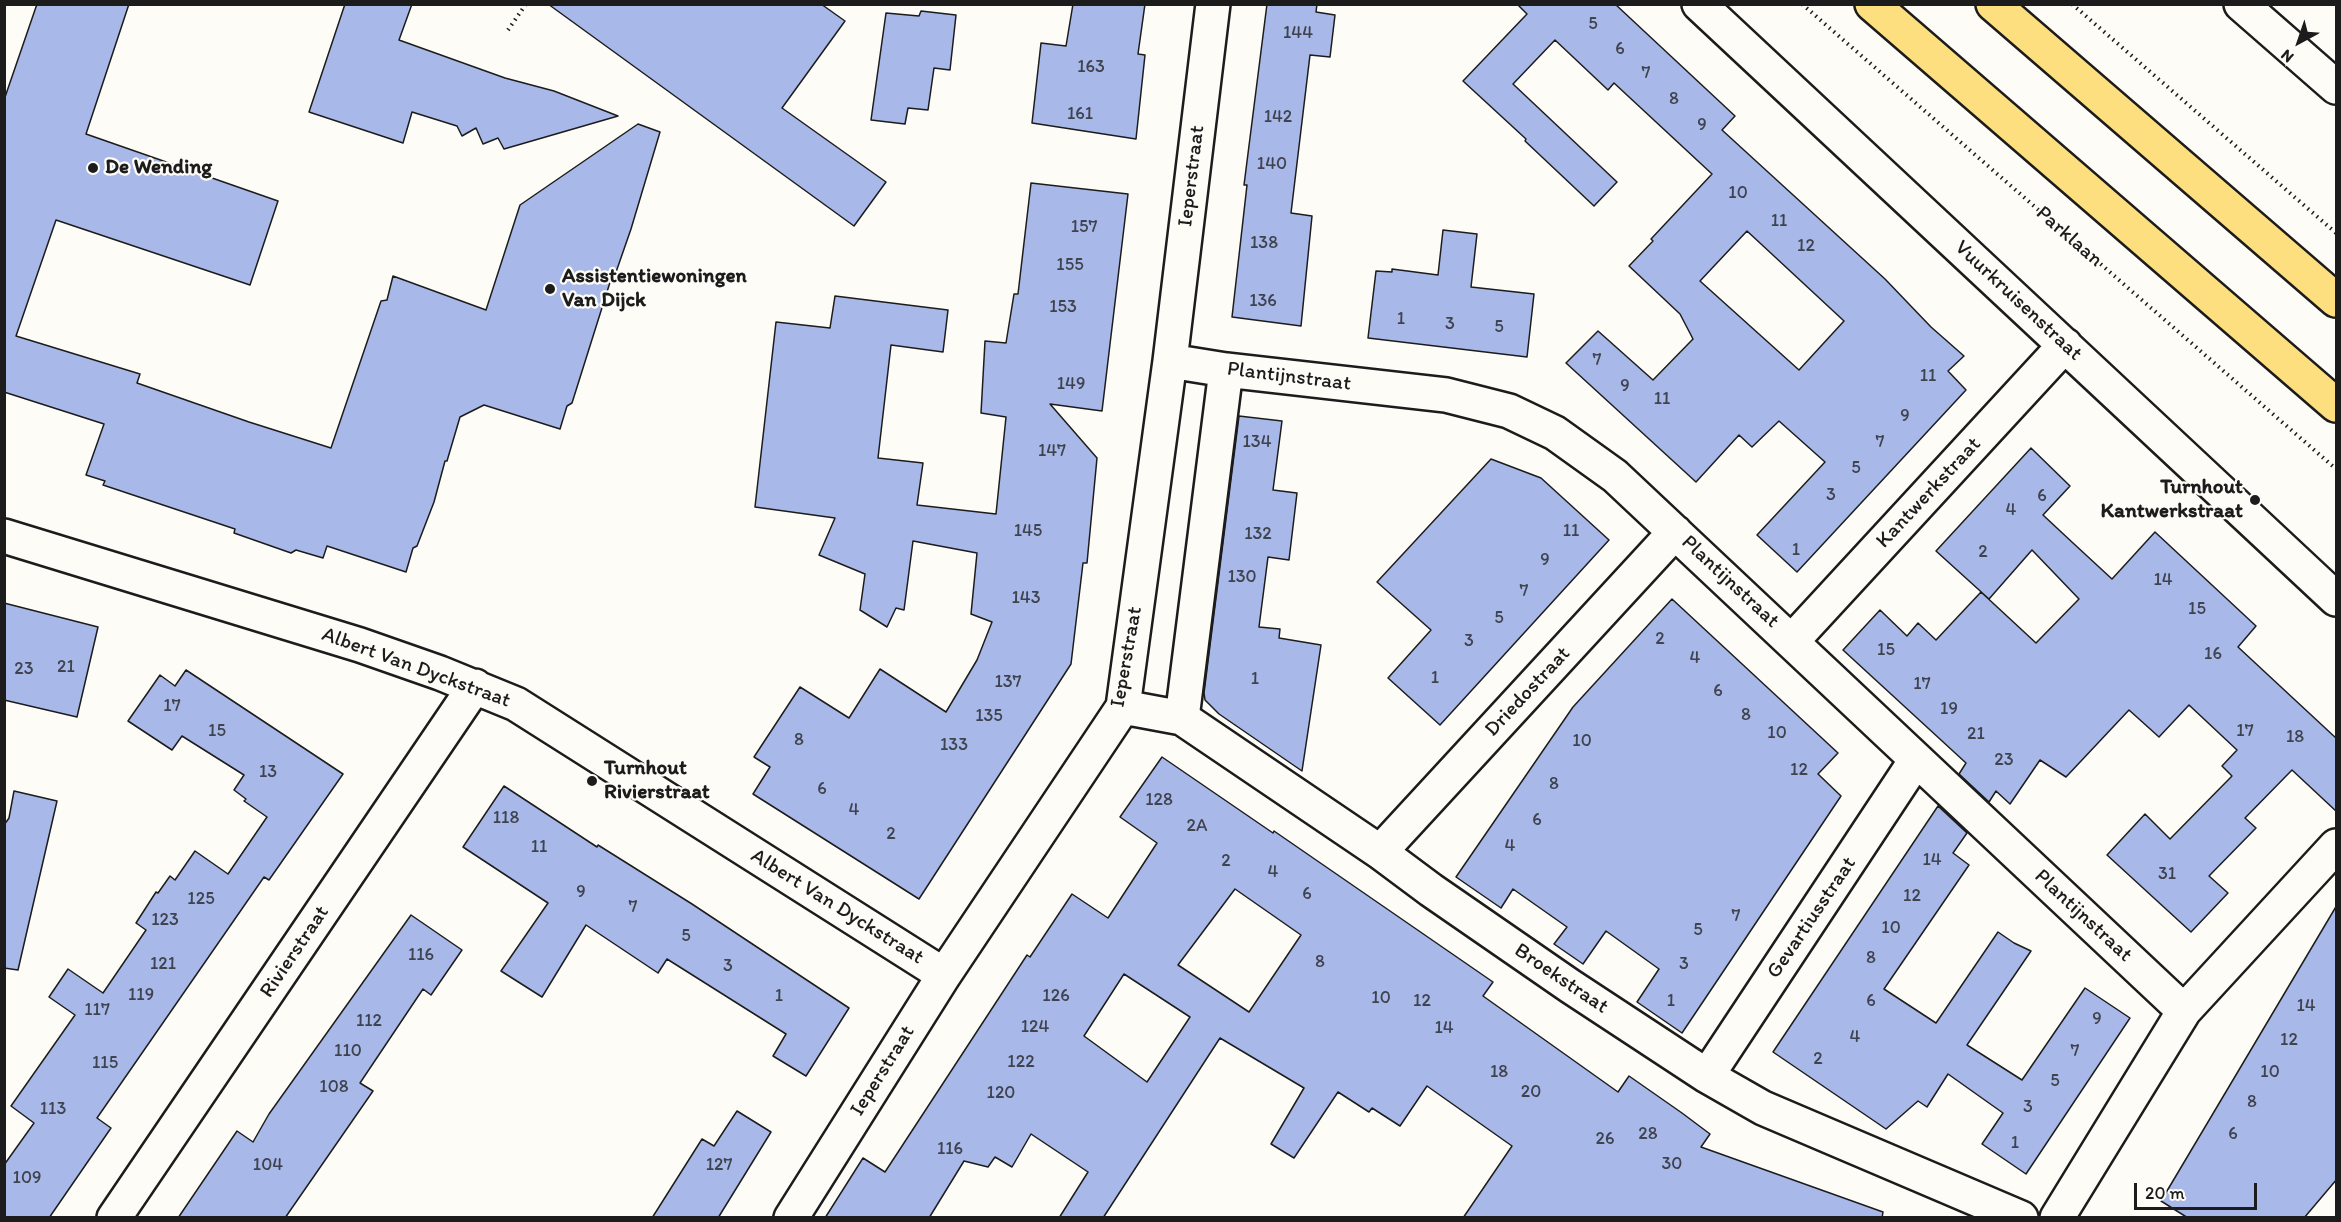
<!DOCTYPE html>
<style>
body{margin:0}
#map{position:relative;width:2341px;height:1222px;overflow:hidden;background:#fdfcf7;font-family:Itim,sans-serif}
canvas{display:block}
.frame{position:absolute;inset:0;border:6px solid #1c1c1c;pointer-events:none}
.north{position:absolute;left:2269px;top:12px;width:60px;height:60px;-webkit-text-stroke:4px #fdfcf7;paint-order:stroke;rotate:220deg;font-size:16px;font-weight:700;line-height:24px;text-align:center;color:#1c1c1c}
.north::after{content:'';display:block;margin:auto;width:21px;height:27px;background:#1c1c1c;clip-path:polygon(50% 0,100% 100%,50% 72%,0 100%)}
.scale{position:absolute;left:2134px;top:1183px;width:123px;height:27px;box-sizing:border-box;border:3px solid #1c1c1c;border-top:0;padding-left:8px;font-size:18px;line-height:21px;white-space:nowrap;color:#1c1c1c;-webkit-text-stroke:4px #fdfcf7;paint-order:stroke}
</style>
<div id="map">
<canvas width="2341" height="1222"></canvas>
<div class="frame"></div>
<div class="north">N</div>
<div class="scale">20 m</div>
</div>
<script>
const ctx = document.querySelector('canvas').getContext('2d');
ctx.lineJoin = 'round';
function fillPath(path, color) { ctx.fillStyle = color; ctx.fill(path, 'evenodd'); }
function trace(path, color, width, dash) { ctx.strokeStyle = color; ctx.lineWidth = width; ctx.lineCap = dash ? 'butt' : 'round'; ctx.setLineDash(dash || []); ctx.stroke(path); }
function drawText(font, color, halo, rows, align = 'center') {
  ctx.font = font + ' Itim,sans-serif'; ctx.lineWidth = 4.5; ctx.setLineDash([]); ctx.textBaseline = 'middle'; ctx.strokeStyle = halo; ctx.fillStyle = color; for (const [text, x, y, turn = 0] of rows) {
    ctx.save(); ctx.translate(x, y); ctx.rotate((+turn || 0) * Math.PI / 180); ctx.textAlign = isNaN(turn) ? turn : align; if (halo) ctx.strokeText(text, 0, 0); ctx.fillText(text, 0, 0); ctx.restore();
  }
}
const building = new Path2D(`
 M 37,4 L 129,4 L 86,134 L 278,201 L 250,285 L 56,220 L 16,336 L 140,374 L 137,383 L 249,422 L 331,448 L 381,301 L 387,300 L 393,276 L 486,310 L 520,205 L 638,124 L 660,132 L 631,229 L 615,275 L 612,276 L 572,403 L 567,406 L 560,429 L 484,405 L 460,417 L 447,461 L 445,461 L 434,502 L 417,546 L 413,548 L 406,572 L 327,546 L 323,558 L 296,550 L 291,553 L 234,533 L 235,529 L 103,485 L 105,481 L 86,475 L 104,424 L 4,392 L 4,100 Z
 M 345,4 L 412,4 L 399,40 L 505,78 L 554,91 L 618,116 L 504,149 L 498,138 L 483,144 L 476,128 L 462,136 L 457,126 L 412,112 L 403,143 L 309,112 Z
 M 548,4 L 821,4 L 845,21 L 782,108 L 886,182 L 854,226 Z
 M 1073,4 L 1145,4 L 1138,54 L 1145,55 L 1136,139 L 1032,123 L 1041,43 L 1066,46 Z
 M 1267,4 L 1317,4 L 1316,12 L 1335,15 L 1330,57 L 1310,55 L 1291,213 L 1312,216 L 1301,326 L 1232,317 L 1247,185 L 1244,185 Z
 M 1517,4 L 1615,4 L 1735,116 L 1722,130 L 1885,279 L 1931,327 L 1964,356 L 1948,371 L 1966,390 L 1797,572 L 1757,535 L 1825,462 L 1779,421 L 1752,447 L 1739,435 L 1696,482 L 1566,363 L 1598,331 L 1653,380 L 1693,339 L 1680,314 L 1629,266 L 1653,241 L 1651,239 L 1712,174 L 1614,83 L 1608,90 L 1555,40 L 1513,84 L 1617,182 L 1594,206 L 1525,141 L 1526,139 L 1463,81 L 1527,14 ZM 1747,231 L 1844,321 L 1799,370 L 1700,281 Z
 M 921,11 L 956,15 L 950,70 L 934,68 L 928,110 L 908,108 L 905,124 L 871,120 L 886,13 L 919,16 Z
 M 1031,183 L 1128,194 L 1102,411 L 1050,404 L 1097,458 L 1087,563 L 1083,563 L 1071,664 L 919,899 L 753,794 L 770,767 L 754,757 L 800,687 L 849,718 L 880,669 L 946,712 L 977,660 L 992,622 L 971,614 L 977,553 L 913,541 L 904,610 L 896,608 L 887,627 L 860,610 L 865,574 L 819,555 L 835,518 L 755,507 L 776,322 L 830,328 L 835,296 L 948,310 L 943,352 L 891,345 L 878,458 L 923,463 L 917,505 L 996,514 L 1006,417 L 981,413 L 985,341 L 1006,343 L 1014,294 L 1018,294 Z
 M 1443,230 L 1477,234 L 1471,287 L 1534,294 L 1527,357 L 1368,338 L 1376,271 L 1392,272 L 1392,269 L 1438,275 Z
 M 1239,416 L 1282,421 L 1273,490 L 1297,493 L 1289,560 L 1268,557 L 1259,627 L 1280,629 L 1279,638 L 1321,645 L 1302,771 L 1219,714 L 1205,700 L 1204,693 Z
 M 2031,448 L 2070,486 L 2043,515 L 2073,543 L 2112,579 L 2155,532 L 2256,626 L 2238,647 L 2337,739 L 2337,812 L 2292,770 L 2245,818 L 2256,828 L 2209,876 L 2228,893 L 2191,932 L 2107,855 L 2145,814 L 2170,839 L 2232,776 L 2222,766 L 2237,750 L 2189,705 L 2159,737 L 2129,710 L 2066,777 L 2040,760 L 2010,804 L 1996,791 L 1989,802 L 1959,774 L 1966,763 L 1843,650 L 1880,610 L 1907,636 L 1918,623 L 1936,640 L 1981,592 L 2036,643 L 2079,599 L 2032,550 L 1989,599 L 1936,551 Z
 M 1491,459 L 1541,478 L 1609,540 L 1440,725 L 1388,678 L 1431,630 L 1377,582 Z
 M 1672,599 L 1838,753 L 1818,774 L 1841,796 L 1682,1033 L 1637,1002 L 1659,969 L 1606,931 L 1583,964 L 1554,944 L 1567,927 L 1513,889 L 1501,908 L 1456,877 L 1573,707 Z
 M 4,603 L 98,627 L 77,717 L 4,700 Z
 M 186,670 L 343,774 L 269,880 L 264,877 L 97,1118 L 111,1128 L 49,1218 L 4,1218 L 4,1165 L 34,1123 L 11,1106 L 75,1015 L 49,997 L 68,969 L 103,993 L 146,930 L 136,923 L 156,892 L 158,893 L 170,876 L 175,880 L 195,851 L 228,874 L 267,817 L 244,801 L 246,799 L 234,790 L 244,775 L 182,736 L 172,750 L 128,721 L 160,675 L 175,686 Z
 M 1162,757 L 1273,833 L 1274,831 L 1493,982 L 1483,996 L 1618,1092 L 1629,1076 L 1682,1113 L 1710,1134 L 1701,1147 L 1883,1212 L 1882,1218 L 1463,1218 L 1512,1146 L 1427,1086 L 1400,1126 L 1372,1108 L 1369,1112 L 1338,1092 L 1294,1158 L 1271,1144 L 1304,1088 L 1220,1038 L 1103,1218 L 1059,1218 L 1088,1172 L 1031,1134 L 1012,1167 L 995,1157 L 988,1167 L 964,1161 L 929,1218 L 825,1218 L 863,1158 L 885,1172 L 1027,955 L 1030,957 L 1072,894 L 1108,918 L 1157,843 L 1120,817 ZM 1235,889 L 1301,935 L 1249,1012 L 1178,965 ZM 1124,974 L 1190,1017 L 1147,1082 L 1084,1036 Z
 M 504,786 L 597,847 L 598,845 L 692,904 L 849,1008 L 806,1076 L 773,1056 L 786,1034 L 667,959 L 658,973 L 586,925 L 542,997 L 501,971 L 548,903 L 463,847 Z
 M 14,791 L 57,801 L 18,970 L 4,968 L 4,825 L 9,818 Z
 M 1938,806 L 1967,833 L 1953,853 L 1969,865 L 1884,989 L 1936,1023 L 1998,932 L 2014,943 L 2031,951 L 1967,1045 L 2022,1080 L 2085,988 L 2130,1018 L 2026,1174 L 1982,1144 L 2003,1113 L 1948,1074 L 1927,1107 L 1918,1101 L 1886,1129 L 1773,1052 Z
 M 2337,905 L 2337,1179 L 2304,1218 L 2188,1218 L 2161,1201 Z
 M 411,915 L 462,950 L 431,995 L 423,989 L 360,1083 L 373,1091 L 285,1218 L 178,1218 L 237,1131 L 253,1142 L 269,1114 Z
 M 737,1111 L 771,1132 L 718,1218 L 652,1218 L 702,1139 L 714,1146 Z`);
const path = new Path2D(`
 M 1802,4 L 2336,469
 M 2072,4 L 2336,233
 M 508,30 L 526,4`);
const minor = new Path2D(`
 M 1699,4 L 2336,599
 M 2241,4 L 2336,87
 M 1170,361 L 1226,370 L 1446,395 L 1509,411 L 1555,433 L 1615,476 L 2184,1011
 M 4,536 L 360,645 L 440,673 L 516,704 L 944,975
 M 1792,641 L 2065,345
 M 1123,707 L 1182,718 L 1380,852 L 1431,890 L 1570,986 L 1707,1076 L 1763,1108 L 2021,1218
 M 1182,718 L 1226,370
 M 1380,852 L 1675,532
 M 1707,1076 L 1916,760
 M 114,1218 L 475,686
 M 791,1218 L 944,975 L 1123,707 L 1170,361 L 1213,4
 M 2057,1218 L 2184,1011 L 2336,846`);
const major = new Path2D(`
 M 1872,4 L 2336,405
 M 1993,4 L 2336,300`);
const markers = [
 [93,168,6,"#1c1c1c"],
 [550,289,6,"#1c1c1c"],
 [2255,500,6,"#1c1c1c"],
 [592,781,6,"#1c1c1c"]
];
const numberNames = [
 ["5",1593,24],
 ["144",1298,33],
 ["6",1620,49],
 ["163",1091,67],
 ["7",1646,73],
 ["8",1674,99],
 ["161",1080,114],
 ["142",1278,117],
 ["9",1702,125],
 ["140",1272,164],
 ["10",1738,193],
 ["11",1779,221],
 ["157",1084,227],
 ["138",1264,243],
 ["12",1806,246],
 ["155",1070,265],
 ["136",1263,301],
 ["153",1063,307],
 ["1",1401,319],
 ["3",1450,324],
 ["5",1499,327],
 ["7",1597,360],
 ["11",1928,376],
 ["149",1071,384],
 ["9",1625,386],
 ["11",1662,399],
 ["9",1905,416],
 ["134",1257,442],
 ["7",1880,442],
 ["147",1052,451],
 ["5",1856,468],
 ["3",1831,495],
 ["6",2042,496],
 ["4",2011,510],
 ["145",1028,531],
 ["11",1571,531],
 ["132",1258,534],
 ["1",1796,550],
 ["2",1983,552],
 ["9",1545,560],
 ["130",1242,577],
 ["14",2163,580],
 ["7",1524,591],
 ["143",1026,598],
 ["15",2197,609],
 ["5",1499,618],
 ["2",1660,639],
 ["3",1469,641],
 ["15",1886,650],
 ["16",2213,654],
 ["4",1695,658],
 ["21",66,667],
 ["23",24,669],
 ["1",1435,678],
 ["1",1255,679],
 ["137",1008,682],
 ["17",1922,684],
 ["6",1718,691],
 ["17",172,706],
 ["19",1949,709],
 ["8",1746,715],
 ["135",989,716],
 ["15",217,731],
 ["17",2245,731],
 ["10",1777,733],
 ["21",1976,734],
 ["18",2295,737],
 ["8",799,740],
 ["10",1582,741],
 ["133",954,745],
 ["23",2004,760],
 ["12",1799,770],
 ["13",268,772],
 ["8",1554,784],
 ["6",822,789],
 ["128",1159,800],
 ["4",854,810],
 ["118",506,818],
 ["6",1537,820],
 ["2A",1197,826],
 ["2",891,834],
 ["4",1510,846],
 ["11",539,847],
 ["14",1932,860],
 ["2",1226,861],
 ["4",1273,872],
 ["31",2167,874],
 ["9",581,892],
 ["6",1307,894],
 ["12",1912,896],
 ["125",201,899],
 ["7",633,907],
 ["7",1736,916],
 ["123",165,920],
 ["10",1891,928],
 ["5",1698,930],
 ["5",686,936],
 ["116",421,955],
 ["8",1871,958],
 ["8",1320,962],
 ["121",163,964],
 ["3",1684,964],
 ["3",728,966],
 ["119",141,995],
 ["1",779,996],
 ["126",1056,996],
 ["10",1381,998],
 ["12",1422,1001],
 ["1",1671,1001],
 ["6",1871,1001],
 ["14",2306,1006],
 ["117",97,1010],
 ["9",2097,1019],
 ["112",369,1021],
 ["124",1035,1027],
 ["14",1444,1028],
 ["4",1855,1037],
 ["12",2289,1040],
 ["110",348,1051],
 ["7",2075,1051],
 ["2",1818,1059],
 ["122",1021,1062],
 ["115",105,1063],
 ["18",1499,1072],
 ["10",2270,1072],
 ["5",2055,1081],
 ["108",334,1087],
 ["20",1531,1092],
 ["120",1001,1093],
 ["8",2252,1102],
 ["3",2028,1107],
 ["113",53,1109],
 ["28",1648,1134],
 ["6",2233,1134],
 ["26",1605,1139],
 ["1",2015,1143],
 ["116",950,1149],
 ["30",1672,1164],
 ["104",268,1165],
 ["127",719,1165],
 ["109",27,1178]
];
const poiNames = [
 ["De Wending",105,168],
 ["Assistentiewoningen",562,277],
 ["Van Dijck",562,301],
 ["Turnhout",2243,488,"right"],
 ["Kantwerkstraat",2243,512,"right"],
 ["Turnhout",604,769],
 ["Rivierstraat",604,793]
];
const streetNames = [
 ["Ieperstraat",1192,176,-83],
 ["Parklaan",2069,237,41],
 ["Vuurkruisenstraat",2018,301,43],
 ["Plantijnstraat",1289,377,7],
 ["Kantwerkstraat",1929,493,-47],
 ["Plantijnstraat",1730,582,43],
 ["Ieperstraat",1127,657,-80],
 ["Albert Van Dyckstraat",416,668,20],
 ["Driedostraat",1528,692,-47],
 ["Albert Van Dyckstraat",837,907,32],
 ["Plantijnstraat",2083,916,43],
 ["Gevartiusstraat",1812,918,-56],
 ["Rivierstraat",295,952,-56],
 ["Broekstraat",1561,979,34],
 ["Ieperstraat",883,1071,-58]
];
fillPath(building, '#a8b8e8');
trace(building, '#1c1c1c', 1.5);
trace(minor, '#1c1c1c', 38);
trace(major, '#1c1c1c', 38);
trace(path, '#1c1c1c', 4, [1.5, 4.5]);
trace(minor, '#fdfcf7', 33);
trace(major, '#fddf80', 33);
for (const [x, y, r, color] of markers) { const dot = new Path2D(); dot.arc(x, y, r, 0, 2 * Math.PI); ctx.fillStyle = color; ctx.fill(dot); trace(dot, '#fdfcf7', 2); }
drawText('18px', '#3f434f', null, numberNames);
drawText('bold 21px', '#1c1c1c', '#fdfcf7', poiNames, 'left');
drawText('21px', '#1c1c1c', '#fdfcf7', streetNames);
</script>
